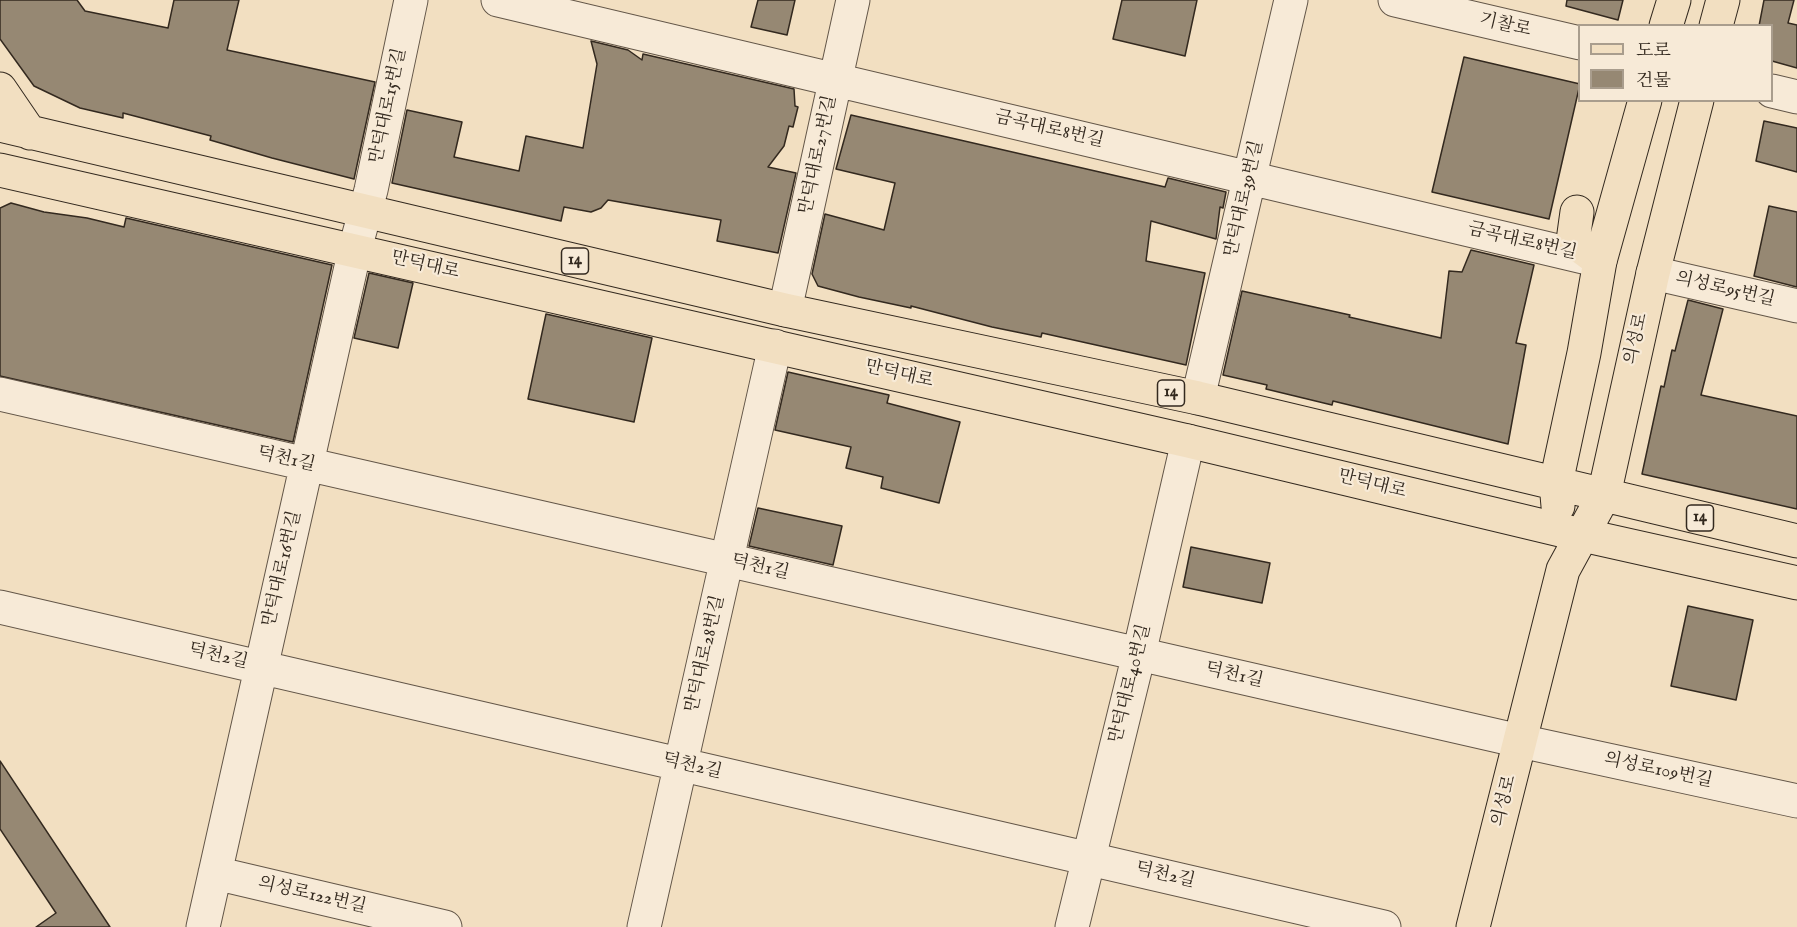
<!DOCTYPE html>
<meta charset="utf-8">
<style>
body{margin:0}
#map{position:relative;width:1797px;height:927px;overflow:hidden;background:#f2dfc1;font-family:"IM FELL English","Noto Serif KR",serif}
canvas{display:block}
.legend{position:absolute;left:1578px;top:24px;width:195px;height:78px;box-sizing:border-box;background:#f7ead7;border:2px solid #a99d8d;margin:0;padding:8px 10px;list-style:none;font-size:18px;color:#33291f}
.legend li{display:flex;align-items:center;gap:12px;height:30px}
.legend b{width:30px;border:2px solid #a99d8d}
</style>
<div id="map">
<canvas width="1797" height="927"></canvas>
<ul class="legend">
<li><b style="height:8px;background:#f2dfc1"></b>도로</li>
<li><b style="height:16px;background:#968873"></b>건물</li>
</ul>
</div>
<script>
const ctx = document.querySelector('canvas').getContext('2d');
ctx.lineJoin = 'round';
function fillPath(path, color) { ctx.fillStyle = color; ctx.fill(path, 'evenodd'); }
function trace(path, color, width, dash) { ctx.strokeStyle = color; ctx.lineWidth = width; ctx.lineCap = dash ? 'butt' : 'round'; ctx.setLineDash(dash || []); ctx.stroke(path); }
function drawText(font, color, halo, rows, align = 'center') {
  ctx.font = font + ' "IM FELL English","Noto Serif KR",serif'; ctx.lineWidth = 4.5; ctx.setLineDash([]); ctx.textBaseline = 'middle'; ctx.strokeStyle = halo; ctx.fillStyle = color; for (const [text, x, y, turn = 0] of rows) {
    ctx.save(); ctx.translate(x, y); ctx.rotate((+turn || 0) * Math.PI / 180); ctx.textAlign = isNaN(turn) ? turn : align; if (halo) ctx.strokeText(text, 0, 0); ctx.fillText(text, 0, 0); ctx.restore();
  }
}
const building = new Path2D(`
 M 0,0 L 77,0 L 85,11 L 168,28 L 174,0 L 239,0 L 227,50 L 375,82 L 354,179 L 272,158 L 210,140 L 211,136 L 123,113 L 123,118 L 80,108 L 34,86 L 0,39 Z
 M 758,0 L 795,0 L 787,35 L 751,27 Z
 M 1122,0 L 1197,0 L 1185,56 L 1113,39 Z
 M 1567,0 L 1623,0 L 1618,20 L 1566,6 Z
 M 1764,0 L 1794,0 L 1788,23 L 1797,25 L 1797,68 L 1772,61 L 1772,26 L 1759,26 Z
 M 591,41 L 628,50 L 642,60 L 643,54 L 794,89 L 795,106 L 798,107 L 793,127 L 789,126 L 784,146 L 768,167 L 796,173 L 778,253 L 717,241 L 721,220 L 608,200 L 601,208 L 591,212 L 564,207 L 561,221 L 392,183 L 407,110 L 462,122 L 454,157 L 519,171 L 526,136 L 583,148 L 597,64 Z
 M 1464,57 L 1580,84 L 1549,219 L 1432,192 Z
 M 851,115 L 1165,187 L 1168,178 L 1226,192 L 1223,208 L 1220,207 L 1216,239 L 1151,221 L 1146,261 L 1205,273 L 1186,365 L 1042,333 L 1041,337 L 992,327 L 911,306 L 911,308 L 859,297 L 818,286 L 812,274 L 825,214 L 884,230 L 895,183 L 836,169 Z
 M 1764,121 L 1797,128 L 1797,172 L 1756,161 Z
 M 11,203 L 44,212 L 87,218 L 124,227 L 126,218 L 332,265 L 293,442 L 0,376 L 0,208 Z
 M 1769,206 L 1797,212 L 1797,287 L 1754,276 Z
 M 1471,250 L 1534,265 L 1516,343 L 1526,345 L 1508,444 L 1333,401 L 1332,405 L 1266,389 L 1267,385 L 1223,375 L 1242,291 L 1350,315 L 1349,317 L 1441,338 L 1449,271 L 1462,272 Z
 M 369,273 L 413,283 L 398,348 L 354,338 Z
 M 1688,300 L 1723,309 L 1701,395 L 1797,416 L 1797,509 L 1642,474 L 1661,386 L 1664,387 L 1672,350 L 1675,351 Z
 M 546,314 L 652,338 L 634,422 L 528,399 Z
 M 788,372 L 889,395 L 887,403 L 960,422 L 939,503 L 881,488 L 883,477 L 846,468 L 851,447 L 775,430 Z
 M 758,508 L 842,526 L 833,565 L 749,546 Z
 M 1191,547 L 1270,563 L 1262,603 L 1183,587 Z
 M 1688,606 L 1753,620 L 1736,700 L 1671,686 Z
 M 0,761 L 110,927 L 36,927 L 56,913 L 0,829 Z`);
const minor = new Path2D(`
 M 498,0 L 1600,261
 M 1395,0 L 1580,43
 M 1772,91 L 1797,97
 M 1653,273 L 1797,306
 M 785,310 L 853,0
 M 0,394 L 1520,741 L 1797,801
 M 1198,398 L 1291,0
 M 0,607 L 1384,927
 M 215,873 L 445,927
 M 203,927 L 355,249 L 371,190 L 411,0
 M 644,927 L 775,346
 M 1072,927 L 1139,654 L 1188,441`);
const major = new Path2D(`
 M 1666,26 L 1674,0
 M 1716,26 L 1723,0
 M 0,89 L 30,133
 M 0,125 L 785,310 L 1198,398 L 1797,541
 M 0,170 L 1188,441 L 1560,530 L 1797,583
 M 1577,212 L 1573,241 L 1600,261
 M 1558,506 L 1556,483 L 1584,353 L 1600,261 L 1645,100
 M 1473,927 L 1563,570 L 1604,495 L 1653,273 L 1697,100`);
const shields = [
 [575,261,27],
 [1171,393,27],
 [1700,518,27]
];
const shieldNames = [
 ["14",575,261],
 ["14",1171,393],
 ["14",1700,518]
];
const streetNames = [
 ["기찰로",1505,26,13],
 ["만덕대로15번길",389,106,-78],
 ["금곡대로8번길",1049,130,13],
 ["만덕대로27번길",819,155,-78],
 ["만덕대로39번길",1245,199,-77],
 ["금곡대로8번길",1522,242,13],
 ["만덕대로",425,266,13],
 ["의성로95번길",1725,290,13],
 ["의성로",1637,339,-77],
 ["만덕대로",899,375,13],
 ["덕천1길",286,460,13],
 ["만덕대로",1372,485,14],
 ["덕천1길",760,568,13],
 ["만덕대로16번길",283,569,-77],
 ["만덕대로28번길",706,654,-77],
 ["덕천2길",218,657,13],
 ["덕천1길",1234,676,13],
 ["만덕대로40번길",1131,684,-76],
 ["덕천2길",692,767,13],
 ["의성로109번길",1658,771,12],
 ["의성로",1505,801,-76],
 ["덕천2길",1165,876,13],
 ["의성로122번길",312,896,13]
];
fillPath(building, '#968873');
trace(building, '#33291f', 1.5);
trace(minor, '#635648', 35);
trace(major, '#33291f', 35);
trace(minor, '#f7ead7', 33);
trace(major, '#f2dfc1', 33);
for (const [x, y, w] of shields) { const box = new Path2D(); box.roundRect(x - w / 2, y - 13, w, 26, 4.5); ctx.fillStyle = '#f7ead7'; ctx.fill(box); trace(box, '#33291f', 1.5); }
drawText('bold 16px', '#33291f', null, shieldNames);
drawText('18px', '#33291f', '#f7ead7', streetNames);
</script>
